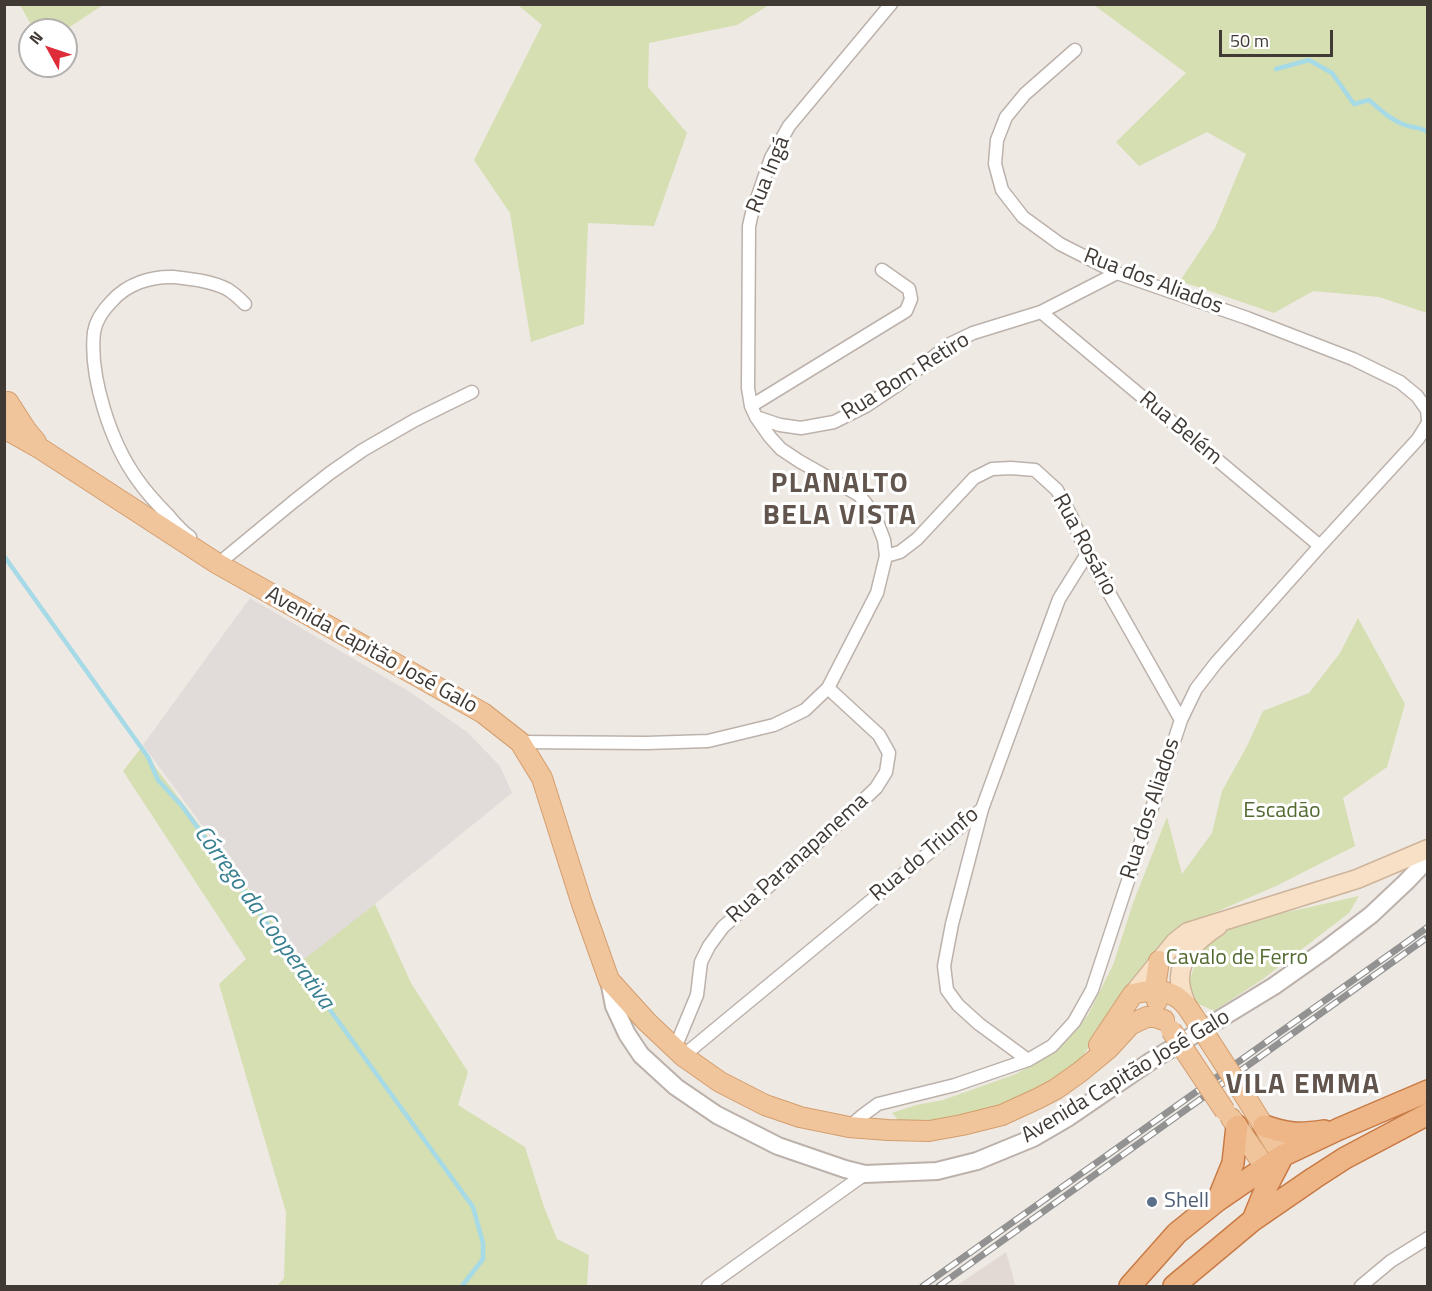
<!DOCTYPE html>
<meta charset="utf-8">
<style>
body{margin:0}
#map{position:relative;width:1432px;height:1291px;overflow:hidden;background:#efe9e4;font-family:"Titillium Web",sans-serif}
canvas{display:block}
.frame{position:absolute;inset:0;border:6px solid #403934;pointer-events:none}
.north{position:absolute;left:18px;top:18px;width:60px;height:60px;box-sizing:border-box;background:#fff;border:2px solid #b3b0ae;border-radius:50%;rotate:310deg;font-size:16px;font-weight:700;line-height:24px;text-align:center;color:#403934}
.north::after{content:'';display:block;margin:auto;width:21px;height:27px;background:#de2c39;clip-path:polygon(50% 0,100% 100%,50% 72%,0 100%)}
.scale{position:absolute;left:1219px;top:30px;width:114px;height:27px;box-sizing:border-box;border:3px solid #403934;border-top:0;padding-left:8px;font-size:18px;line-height:21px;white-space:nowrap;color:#403934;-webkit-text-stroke:4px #fff;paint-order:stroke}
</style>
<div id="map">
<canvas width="1432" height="1291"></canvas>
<div class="frame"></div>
<div class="north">N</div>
<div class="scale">50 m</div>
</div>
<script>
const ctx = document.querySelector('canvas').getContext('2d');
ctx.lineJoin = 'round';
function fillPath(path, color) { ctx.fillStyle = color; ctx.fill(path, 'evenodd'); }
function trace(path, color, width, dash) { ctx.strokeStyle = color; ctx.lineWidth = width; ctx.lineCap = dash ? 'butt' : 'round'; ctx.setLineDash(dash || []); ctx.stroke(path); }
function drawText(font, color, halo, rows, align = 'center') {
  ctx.font = font + ' "Titillium Web",sans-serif'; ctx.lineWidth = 6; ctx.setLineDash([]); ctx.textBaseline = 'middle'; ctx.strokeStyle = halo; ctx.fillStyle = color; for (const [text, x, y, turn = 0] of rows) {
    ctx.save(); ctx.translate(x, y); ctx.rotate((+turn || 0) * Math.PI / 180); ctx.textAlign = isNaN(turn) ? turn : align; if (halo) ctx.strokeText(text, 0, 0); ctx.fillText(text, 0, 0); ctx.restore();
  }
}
const residential = new Path2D(`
 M 1006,1252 L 1013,1276 L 1015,1286 L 956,1286 Z`);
const industrial = new Path2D(`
 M 250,598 L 410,692 L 467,732 L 500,766 L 512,793 L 303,962 L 143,745 Z`);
const green = new Path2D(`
 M 20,5 L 103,5 L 65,30 L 34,30 Z
 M 518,5 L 769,5 L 737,25 L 649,43 L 648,87 L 687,133 L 654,226 L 588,223 L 584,324 L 531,342 L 510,213 L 474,160 L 542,25 Z
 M 1094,5 L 1427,5 L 1427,313 L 1379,297 L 1313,291 L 1274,313 L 1180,281 L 1215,228 L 1246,154 L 1207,132 L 1139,166 L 1116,142 L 1186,73 Z
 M 1358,618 L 1405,704 L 1387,767 L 1343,798 L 1355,846 L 1276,886 L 1172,931 L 1143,966 L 1081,1059 L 1036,1094 L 983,1112 L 934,1125 L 900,1122 L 892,1113 L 916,1105 L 943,1100 L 1016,1074 L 1053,1053 L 1088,1015 L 1113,965 L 1133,903 L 1167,817 L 1182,874 L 1212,833 L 1222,791 L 1247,746 L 1263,711 L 1309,693 L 1340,653 Z
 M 141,748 L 302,961 L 375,904 L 411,983 L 468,1072 L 458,1105 L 525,1147 L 544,1207 L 557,1239 L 589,1255 L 587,1286 L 277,1286 L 284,1278 L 286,1212 L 219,984 L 246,959 L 123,771 Z
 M 1359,896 L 1349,913 L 1263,979 L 1214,1011 L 1197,1003 L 1189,982 L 1198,956 L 1218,933 L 1243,922 Z`);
const stream = new Path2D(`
 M 1276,69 L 1309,60 L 1332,73 L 1354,104 L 1369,100 C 1379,109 1391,120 1405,125 C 1413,128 1420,127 1428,132
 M 4,556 L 148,757 L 158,780 L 182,806 L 473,1207 L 483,1243 L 483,1259 L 462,1286`);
const minor = new Path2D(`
 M 1075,50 L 1025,94 L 1006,117 L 997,140 L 995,164 L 1002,190 L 1023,217 L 1060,244 L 1117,273 L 1247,318 L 1353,359 L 1400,382 L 1417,396 L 1427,410 L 1428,420
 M 1041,312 L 1320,546
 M 751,406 L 906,311 L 911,299 L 909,289 L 882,270
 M 756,417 L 780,425 L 801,428 L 834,422 L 866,406 L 899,384 L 950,344 L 973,333 L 1041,312 L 1117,273
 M 190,537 C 181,531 174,522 167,514 C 156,503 146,492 137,479 C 111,443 89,377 94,332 C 96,320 104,309 112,301 C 127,284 151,276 174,277 C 192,279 211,281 227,289 C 234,293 240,299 245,304
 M 886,556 L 900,552 L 917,539 L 974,478 L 992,469 L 1011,468 L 1035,470 L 1057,490 L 1071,516 L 1087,554 L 1181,720
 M 218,564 L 293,502 L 330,473 L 363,450 L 415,420 L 472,392
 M 520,742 L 647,743 L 708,741 L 774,725 L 805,710 L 828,688 L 877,593 L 886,556 L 884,540 L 874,514 L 859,495 L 799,461 L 781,449 L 770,437 L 756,417 L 751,406 L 748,388 L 749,226 L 752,213 L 771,158 L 789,126 L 891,4
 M 982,809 L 952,924 L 944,966 L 947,990 L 958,1005 L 979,1024 L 1028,1060
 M 675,1048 L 697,995 L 701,962 L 709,946 L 723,927 L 824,837 L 876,788 L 886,772 L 889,753 L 879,735 L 828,688
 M 683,1056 L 982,809 L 1059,599 L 1087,554
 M 849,1127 L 863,1115 L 878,1104 L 955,1085 L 1028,1060 L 1052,1046 L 1074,1022 L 1092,990 L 1181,720 L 1196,689 L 1216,663 L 1320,546 L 1418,439 L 1428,423
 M 708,1286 L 865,1174
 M 1361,1286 L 1391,1261 L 1428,1238`);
const tertiary = new Path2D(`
 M 609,980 L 614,1006 L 627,1034 L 641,1055 L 676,1087 L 717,1115 L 778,1146 L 845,1169 L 865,1174 L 937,1171 L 977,1161 L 1033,1138 L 1069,1117 L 1151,1061 L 1274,986 L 1325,950 L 1371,915 L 1406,882 L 1428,859`);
const secondary = new Path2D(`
 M 1133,994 L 1175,942 L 1188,932 L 1357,879 L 1428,849
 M 1186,1004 C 1183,996 1179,986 1180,977 C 1181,954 1201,937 1218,926`);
const primary = new Path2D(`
 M 8,402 L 26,430 L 36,442
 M 4,428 L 41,449 L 218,564 L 483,713 L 520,742 L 542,778 L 582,904 L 609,980 L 647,1022 L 683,1056 L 720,1082 L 765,1105 L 800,1117 L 849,1127 L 888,1130 L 929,1131 L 962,1125 L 1002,1115 L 1039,1098 L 1056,1089 L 1080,1072 L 1108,1049 L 1130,1025 L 1138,1021 L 1147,1017 L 1155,1017 L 1164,1020
 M 1157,1001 L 1156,981 L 1159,961
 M 1099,1045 L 1133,994 C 1156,988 1176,989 1190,1011
 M 1245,1096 L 1282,1156
 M 1231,1118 L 1266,1168`);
const trunk = new Path2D(`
 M 1264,1126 C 1288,1134 1298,1135 1324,1131
 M 1218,1200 L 1233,1163 L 1237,1126
 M 1253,1220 L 1266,1188 L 1280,1161
 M 1130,1286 L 1177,1233 L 1218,1200 L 1282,1156 L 1339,1129 L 1428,1091
 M 1174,1286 L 1253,1220 L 1314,1178 L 1345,1158 L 1428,1114`);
const rail = new Path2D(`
 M 923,1286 L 1428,927
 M 939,1286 L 1425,939`);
const primaryBridge = new Path2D(`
 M 1190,1011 L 1245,1096
 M 1171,1030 L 1225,1111`);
const markers = [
 [1152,1202,6,"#5c6f8a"]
];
const streetNames = [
 ["Rua Ingá",769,175,-68],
 ["Rua dos Aliados",1153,282,21],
 ["Rua Bom Retiro",906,377,-32],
 ["Rua Belém",1180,429,40],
 ["Rua Rosário",1084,545,62],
 ["Avenida Capitão José Galo",371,651,29],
 ["Rua dos Aliados",1151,809,-72],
 ["Rua do Triunfo",925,855,-40],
 ["Rua Paranapanema",798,859,-42],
 ["Avenida Capitão José Galo",1126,1077,-31]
];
const parkNames = [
 ["Escadão",1282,812],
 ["Cavalo de Ferro",1237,959]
];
const serviceNames = [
 ["Shell",1164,1202]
];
const waterNames = [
 ["Córrego da Cooperativa",263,918,54]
];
const districtNames = [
 ["PLANALTO",840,485],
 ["BELA VISTA",840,517],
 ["VILA EMMA",1303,1086]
];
fillPath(residential, '#e2dad2');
fillPath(industrial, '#e1dbd9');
fillPath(green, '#d5dfb1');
trace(stream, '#a6dae6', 4.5);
trace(minor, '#bcb2ab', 15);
trace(tertiary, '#bcb2ab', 20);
trace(secondary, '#cdb49a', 21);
trace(primary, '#d39e6e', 22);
trace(trunk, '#c87a45', 24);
trace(minor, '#fff', 12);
trace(tertiary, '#fff', 16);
trace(secondary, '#f7e0c6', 18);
trace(primary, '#f1c59b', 20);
trace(trunk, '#eeb687', 21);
trace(rail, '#929292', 7);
trace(rail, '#fff', 4.5, [14]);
trace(primaryBridge, '#d39e6e', 22, []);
trace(primaryBridge, '#f1c59b', 20);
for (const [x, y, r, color] of markers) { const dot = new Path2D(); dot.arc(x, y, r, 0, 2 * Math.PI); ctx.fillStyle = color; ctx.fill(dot); trace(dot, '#fff', 2); }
drawText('22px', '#403934', '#fff', streetNames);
drawText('22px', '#536a30', '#fff', parkNames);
drawText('22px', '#4e5e75', '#fff', serviceNames, 'left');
drawText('italic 24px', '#387f90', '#fff', waterNames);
ctx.letterSpacing = '1.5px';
drawText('bold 28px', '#62554d', '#fff', districtNames);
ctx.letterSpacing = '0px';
</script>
